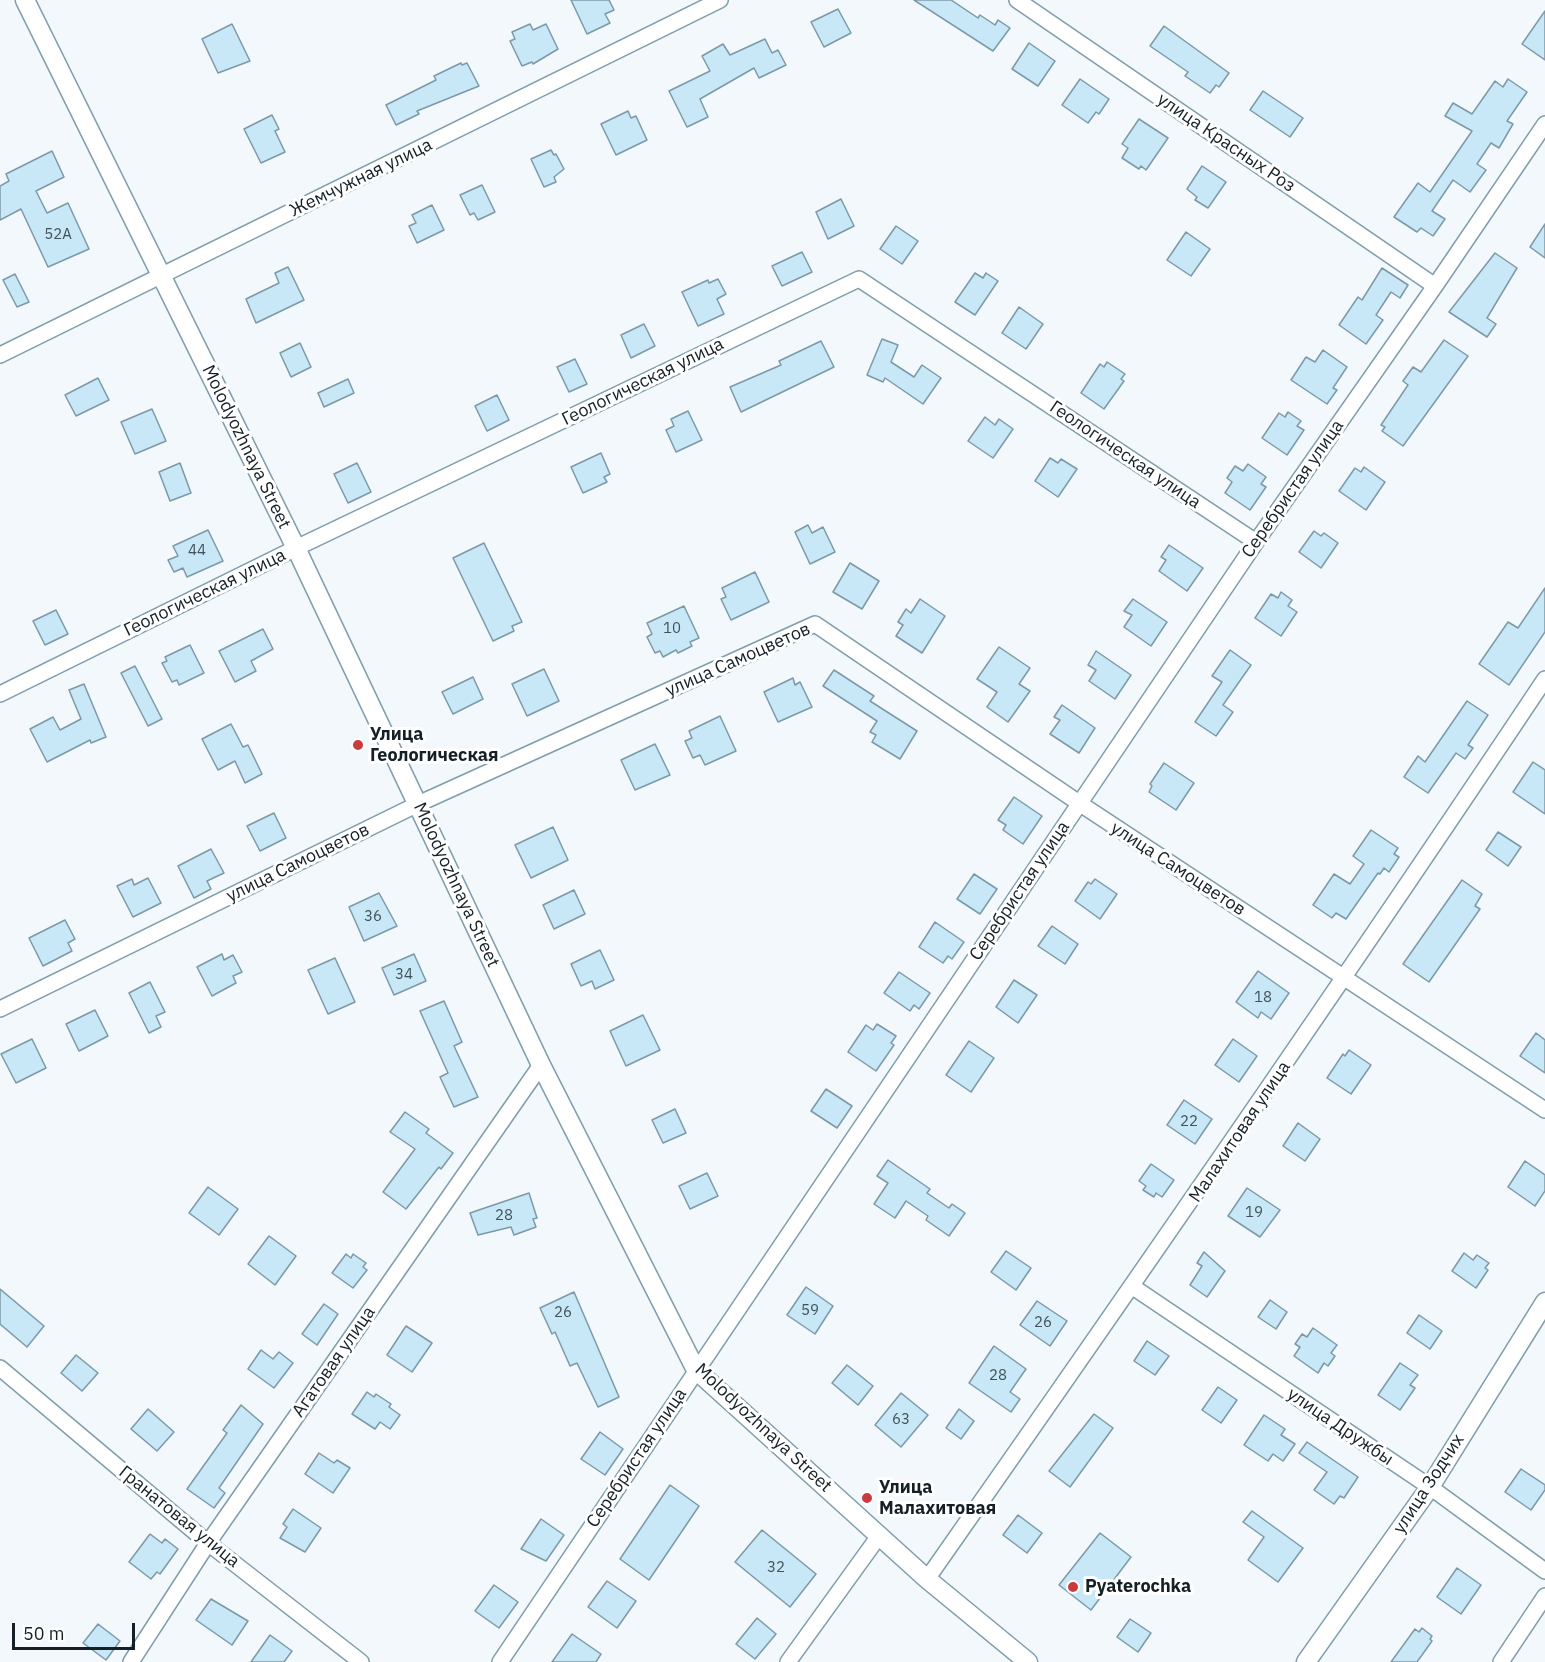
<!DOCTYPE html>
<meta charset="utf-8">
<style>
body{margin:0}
#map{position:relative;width:1545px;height:1662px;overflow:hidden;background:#f2f8fb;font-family:"IBM Plex Sans",sans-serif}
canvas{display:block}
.scale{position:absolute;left:12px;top:1623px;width:123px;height:27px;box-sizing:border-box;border:3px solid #152026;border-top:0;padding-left:8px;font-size:18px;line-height:21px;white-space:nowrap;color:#152026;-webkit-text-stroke:4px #fff;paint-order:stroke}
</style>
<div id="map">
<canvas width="1545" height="1662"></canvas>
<div class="scale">50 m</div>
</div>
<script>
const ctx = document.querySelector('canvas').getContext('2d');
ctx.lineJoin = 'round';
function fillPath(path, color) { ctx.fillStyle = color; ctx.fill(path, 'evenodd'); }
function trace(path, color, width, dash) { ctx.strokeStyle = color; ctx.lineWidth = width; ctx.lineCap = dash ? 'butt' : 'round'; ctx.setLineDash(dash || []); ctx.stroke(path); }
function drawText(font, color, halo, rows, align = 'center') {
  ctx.font = font + ' "IBM Plex Sans",sans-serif'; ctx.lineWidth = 6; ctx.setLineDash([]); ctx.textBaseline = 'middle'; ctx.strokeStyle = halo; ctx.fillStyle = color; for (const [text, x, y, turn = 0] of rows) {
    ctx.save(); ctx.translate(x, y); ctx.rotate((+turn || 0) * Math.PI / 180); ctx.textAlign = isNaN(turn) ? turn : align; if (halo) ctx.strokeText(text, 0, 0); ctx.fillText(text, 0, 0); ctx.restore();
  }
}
const building = new Path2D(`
 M 571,0 L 609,0 L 614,10 L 605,14 L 610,23 L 587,34 Z
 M 914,0 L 951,0 L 978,18 L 980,15 L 995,25 L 998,20 L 1010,28 L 993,51 Z
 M 838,9 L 851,33 L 824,47 L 811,22 Z
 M 1545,11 L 1545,60 L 1522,44 Z
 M 232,24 L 250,61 L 218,73 L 202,39 Z
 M 530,24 L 533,30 L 546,24 L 558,49 L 533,64 L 532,62 L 522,66 L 510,41 L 515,39 L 512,32 Z
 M 1164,26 L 1229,73 L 1219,87 L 1216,85 L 1210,93 L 1185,76 L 1188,72 L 1150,46 Z
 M 765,39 L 772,53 L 778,50 L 786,65 L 759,78 L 754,68 L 700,99 L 708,117 L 687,127 L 669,91 L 710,71 L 702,56 L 723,44 L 730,55 Z
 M 1029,43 L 1055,61 L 1038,86 L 1012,69 Z
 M 461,63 L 462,65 L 467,63 L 479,86 L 417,111 L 419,114 L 396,125 L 386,105 L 436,80 L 434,76 Z
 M 1080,79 L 1109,99 L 1099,114 L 1096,112 L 1088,123 L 1062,105 Z
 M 1508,79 L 1527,92 L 1507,121 L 1513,124 L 1499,148 L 1491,143 L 1477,164 L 1486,170 L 1470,192 L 1453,180 L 1432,211 L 1445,219 L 1433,236 L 1421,228 L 1417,232 L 1394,217 L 1418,183 L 1430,192 L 1472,131 L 1445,116 L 1453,103 L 1472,114 L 1495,81 L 1503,87 Z
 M 1263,91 L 1303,118 L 1290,137 L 1250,110 Z
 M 628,111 L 631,118 L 636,116 L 647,140 L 616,155 L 601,124 Z
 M 272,115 L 279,129 L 275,131 L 285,152 L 261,163 L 244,129 Z
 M 1139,119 L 1168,138 L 1146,170 L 1141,166 L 1139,169 L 1122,158 L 1128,148 L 1122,144 Z
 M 551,150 L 554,155 L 556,154 L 564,169 L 554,177 L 556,182 L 544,187 L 531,159 Z
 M 52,151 L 64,177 L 36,191 L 47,213 L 68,203 L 89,249 L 48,267 L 21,209 L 0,220 L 0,186 L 9,181 L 6,174 Z
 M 1202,166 L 1226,182 L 1208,208 L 1195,200 L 1197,197 L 1187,189 Z
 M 482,185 L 495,212 L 478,220 L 474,213 L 470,215 L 460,195 Z
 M 841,199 L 854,226 L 828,239 L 816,212 Z
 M 432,205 L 444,230 L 417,243 L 409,226 L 416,223 L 412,215 Z
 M 1545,224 L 1545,258 L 1530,247 Z
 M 896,226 L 918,241 L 902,264 L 880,249 Z
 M 1186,232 L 1210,249 L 1191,276 L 1167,260 Z
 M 802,252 L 812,272 L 782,286 L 772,266 Z
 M 1495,253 L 1517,268 L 1487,318 L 1496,324 L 1487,337 L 1449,312 Z
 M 288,267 L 304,300 L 256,323 L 246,299 L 279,283 L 275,273 Z
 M 1382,268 L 1408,285 L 1400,298 L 1391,292 L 1376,315 L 1383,320 L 1366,344 L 1339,325 L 1358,297 L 1362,300 Z
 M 975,273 L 983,278 L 986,273 L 998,281 L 975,315 L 955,302 Z
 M 15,274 L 29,302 L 17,307 L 3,280 Z
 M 718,279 L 726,294 L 717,299 L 724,314 L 698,326 L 682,292 L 708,280 L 709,283 Z
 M 1019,307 L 1043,324 L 1026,349 L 1002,333 Z
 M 644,324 L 655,346 L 631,358 L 621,335 Z
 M 882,339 L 898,345 L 891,362 L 914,377 L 922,365 L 941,378 L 923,404 L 885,378 L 883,382 L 867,375 Z
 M 1444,340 L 1468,356 L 1403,446 L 1382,431 L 1385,427 L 1381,425 L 1408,385 L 1403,381 L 1413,367 L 1421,372 Z
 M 821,341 L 834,367 L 741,412 L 730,387 L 781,365 L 779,361 Z
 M 300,343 L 311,367 L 291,377 L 280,353 Z
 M 1323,350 L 1347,367 L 1333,388 L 1337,390 L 1327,404 L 1291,380 L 1306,357 L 1315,362 Z
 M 575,359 L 587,384 L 569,392 L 557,367 Z
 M 1107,362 L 1125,374 L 1121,379 L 1124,381 L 1104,409 L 1081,393 L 1100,364 L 1104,367 Z
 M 98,378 L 109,400 L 76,416 L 65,395 Z
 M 348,379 L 354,393 L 324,407 L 318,393 Z
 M 497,395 L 509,420 L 487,431 L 475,406 Z
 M 152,409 L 166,441 L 135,454 L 121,422 Z
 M 688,411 L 702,440 L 676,452 L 666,430 L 674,426 L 671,419 Z
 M 1288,412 L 1301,421 L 1297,426 L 1304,430 L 1287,455 L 1262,438 L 1279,413 L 1285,417 Z
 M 985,417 L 995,425 L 999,419 L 1013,429 L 993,458 L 968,441 Z
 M 601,453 L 610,474 L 604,477 L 607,482 L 583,493 L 571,467 Z
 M 1050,458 L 1058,463 L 1061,459 L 1077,469 L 1058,497 L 1035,481 Z
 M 180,463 L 191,493 L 170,501 L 159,472 Z
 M 357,463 L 371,492 L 348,503 L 334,474 Z
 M 1248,464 L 1266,477 L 1261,484 L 1266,487 L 1250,510 L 1225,493 L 1232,482 L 1227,478 L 1235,466 L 1243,471 Z
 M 1364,467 L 1385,482 L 1366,510 L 1339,491 L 1355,468 L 1361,472 Z
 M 808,525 L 812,533 L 823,527 L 835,552 L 810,564 L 795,532 Z
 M 208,530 L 223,561 L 187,577 L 183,568 L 174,572 L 168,560 L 178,556 L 173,546 Z
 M 1314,531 L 1321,536 L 1324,533 L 1338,543 L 1321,568 L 1299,552 Z
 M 484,543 L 522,622 L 512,626 L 514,631 L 493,641 L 453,558 Z
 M 1169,545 L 1203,568 L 1187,591 L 1159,571 L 1166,560 L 1161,557 Z
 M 850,563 L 879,581 L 862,609 L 833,592 Z
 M 755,572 L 769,602 L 731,620 L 721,599 L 726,597 L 722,588 Z
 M 1545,588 L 1545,632 L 1509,685 L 1479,664 L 1508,622 L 1518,628 Z
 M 1281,592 L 1292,600 L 1288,606 L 1297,612 L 1281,636 L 1255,618 L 1271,594 L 1278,598 Z
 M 920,599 L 945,616 L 922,653 L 896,636 L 903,625 L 898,622 L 906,609 L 911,613 Z
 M 1133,599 L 1167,622 L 1151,646 L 1124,627 L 1132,615 L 1124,611 Z
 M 684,606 L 699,638 L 690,642 L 692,646 L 678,653 L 676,650 L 663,657 L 660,651 L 655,653 L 647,637 L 652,634 L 647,623 Z
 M 56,610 L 68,634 L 45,645 L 33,621 Z
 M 263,629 L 273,649 L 251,661 L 256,671 L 235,682 L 219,651 Z
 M 190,645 L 204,673 L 179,685 L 177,680 L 172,682 L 162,663 L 167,661 L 165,657 Z
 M 999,647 L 1030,668 L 1019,684 L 1030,691 L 1008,722 L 987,707 L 997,692 L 977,679 Z
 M 1230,650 L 1251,665 L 1223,705 L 1233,712 L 1216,736 L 1195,722 L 1222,682 L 1212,676 Z
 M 1096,651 L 1131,675 L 1115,699 L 1089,681 L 1096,670 L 1088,665 Z
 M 135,666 L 162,719 L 148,726 L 121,673 Z
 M 544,669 L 559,701 L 527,716 L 512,684 Z
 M 834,670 L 874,696 L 870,701 L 917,731 L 900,759 L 872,742 L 876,735 L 870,732 L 877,721 L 823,686 Z
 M 473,677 L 483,699 L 453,714 L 442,692 Z
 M 793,678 L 795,685 L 800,682 L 812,707 L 778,722 L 764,692 Z
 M 84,684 L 106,737 L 91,743 L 90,740 L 47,762 L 30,729 L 53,717 L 60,730 L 81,719 L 69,690 Z
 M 1467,701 L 1488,715 L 1468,745 L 1473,748 L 1465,759 L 1456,753 L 1428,793 L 1404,777 L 1418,756 L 1425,762 Z
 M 1062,705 L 1095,728 L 1079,753 L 1050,734 L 1060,720 L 1054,717 Z
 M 720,716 L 736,751 L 705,765 L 700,755 L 693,758 L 685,741 L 692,738 L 689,731 Z
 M 231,724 L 243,747 L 248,745 L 262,774 L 245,783 L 235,761 L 218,770 L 202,739 Z
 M 655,744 L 670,775 L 635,790 L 621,760 Z
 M 1533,762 L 1545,770 L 1545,814 L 1513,792 Z
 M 1164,763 L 1194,783 L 1176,810 L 1149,792 L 1152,786 L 1150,784 Z
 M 1014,797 L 1042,816 L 1023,844 L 1003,830 L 1006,825 L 998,820 Z
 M 274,813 L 286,838 L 260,851 L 247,826 Z
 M 553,827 L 568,860 L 531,878 L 515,845 Z
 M 1371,830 L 1398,848 L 1394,854 L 1399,857 L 1389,872 L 1384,868 L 1380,874 L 1378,873 L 1346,919 L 1336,913 L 1332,918 L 1313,905 L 1334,874 L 1350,884 L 1364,864 L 1353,856 Z
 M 1498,832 L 1521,847 L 1508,866 L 1486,850 Z
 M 211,849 L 224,873 L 207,881 L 211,889 L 194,898 L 178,866 Z
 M 974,874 L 997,889 L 980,914 L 957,899 Z
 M 148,878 L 161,903 L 133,917 L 117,886 L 132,879 L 134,885 Z
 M 1095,879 L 1117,894 L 1100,919 L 1075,901 L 1088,882 L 1091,884 Z
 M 1462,880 L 1482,894 L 1475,906 L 1480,909 L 1429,982 L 1403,964 Z
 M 574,890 L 585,914 L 554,929 L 543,905 Z
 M 379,893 L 397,926 L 364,941 L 349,907 Z
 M 65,920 L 75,939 L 68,943 L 72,951 L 43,966 L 29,938 Z
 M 935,922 L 964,942 L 952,959 L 948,956 L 943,963 L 919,947 Z
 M 1052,926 L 1078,944 L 1065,964 L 1038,946 Z
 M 600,950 L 614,980 L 595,989 L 592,981 L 581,986 L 571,964 Z
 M 222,954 L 224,960 L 233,955 L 242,972 L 233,976 L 236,983 L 212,996 L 197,967 Z
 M 414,954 L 426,981 L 394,995 L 382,968 Z
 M 335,958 L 355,1002 L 328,1014 L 308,970 Z
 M 1258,971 L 1289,993 L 1271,1019 L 1261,1012 L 1258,1018 L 1236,1002 Z
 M 899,972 L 930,993 L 919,1009 L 914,1005 L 910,1011 L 884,993 Z
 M 1014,980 L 1037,995 L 1018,1023 L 996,1007 Z
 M 150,982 L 165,1012 L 156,1016 L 161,1027 L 149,1033 L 129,993 Z
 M 444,1001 L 462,1042 L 454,1046 L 478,1097 L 454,1107 L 440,1077 L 448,1073 L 420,1011 Z
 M 95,1010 L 108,1036 L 79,1051 L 66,1024 Z
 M 643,1015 L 660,1050 L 626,1066 L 610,1031 Z
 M 877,1024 L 896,1036 L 891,1043 L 894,1045 L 876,1071 L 848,1052 L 866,1025 L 873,1030 Z
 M 1536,1033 L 1545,1040 L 1545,1073 L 1520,1056 Z
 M 32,1039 L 46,1068 L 16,1083 L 1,1054 Z
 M 1233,1039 L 1257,1056 L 1239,1082 L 1215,1065 Z
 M 969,1041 L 994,1058 L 971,1092 L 946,1075 Z
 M 1349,1050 L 1371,1065 L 1351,1094 L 1327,1078 L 1343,1054 L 1345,1056 Z
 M 826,1089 L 852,1106 L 837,1128 L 811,1111 Z
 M 1184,1100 L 1212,1119 L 1195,1144 L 1167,1125 Z
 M 675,1109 L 686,1133 L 663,1143 L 652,1120 Z
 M 405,1112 L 429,1129 L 426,1133 L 453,1153 L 441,1169 L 439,1167 L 406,1209 L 383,1192 L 415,1149 L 390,1132 Z
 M 1298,1123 L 1320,1139 L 1305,1161 L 1283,1146 Z
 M 888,1160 L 930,1189 L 927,1193 L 949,1208 L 952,1204 L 965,1213 L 949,1236 L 926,1220 L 928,1216 L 906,1201 L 895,1218 L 874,1204 L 888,1183 L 877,1176 Z
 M 1525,1161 L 1545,1175 L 1545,1191 L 1535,1206 L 1508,1187 Z
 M 1151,1164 L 1174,1180 L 1162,1197 L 1156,1193 L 1154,1197 L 1143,1190 L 1146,1186 L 1139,1181 Z
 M 707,1173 L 718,1196 L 690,1209 L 679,1186 Z
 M 208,1187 L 238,1209 L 219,1235 L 189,1213 Z
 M 1247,1188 L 1280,1210 L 1260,1237 L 1228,1216 Z
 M 529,1193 L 537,1218 L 533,1219 L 536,1227 L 514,1235 L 511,1227 L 478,1235 L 470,1213 Z
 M 269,1236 L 296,1256 L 275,1285 L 248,1264 Z
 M 1006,1251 L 1031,1268 L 1016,1290 L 991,1272 Z
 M 1204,1252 L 1225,1271 L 1207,1297 L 1190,1285 L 1202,1266 L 1197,1263 Z
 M 1464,1253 L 1473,1260 L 1477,1255 L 1489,1263 L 1485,1268 L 1488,1270 L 1476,1288 L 1452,1271 Z
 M 346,1254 L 351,1258 L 353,1254 L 366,1263 L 363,1267 L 367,1270 L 353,1288 L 332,1273 Z
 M 806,1287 L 833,1306 L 815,1334 L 787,1315 Z
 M 0,1289 L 44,1326 L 27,1347 L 0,1324 Z
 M 574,1292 L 619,1397 L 598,1407 L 577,1363 L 570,1366 L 555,1332 L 552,1334 L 540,1308 Z
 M 1270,1300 L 1287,1312 L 1276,1329 L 1258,1317 Z
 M 1037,1301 L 1067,1321 L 1050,1346 L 1020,1325 Z
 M 324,1304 L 338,1314 L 317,1345 L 302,1334 Z
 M 1419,1315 L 1442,1331 L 1430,1349 L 1407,1333 Z
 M 406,1326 L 432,1343 L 412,1372 L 387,1355 Z
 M 1313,1328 L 1337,1345 L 1331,1353 L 1335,1356 L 1328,1366 L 1324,1363 L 1318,1373 L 1294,1356 L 1300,1347 L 1295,1344 L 1302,1334 L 1307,1337 Z
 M 1147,1341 L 1169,1356 L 1155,1375 L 1134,1361 Z
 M 994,1346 L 1026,1369 L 1010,1392 L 1020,1399 L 1011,1412 L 969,1383 Z
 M 261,1350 L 273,1359 L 279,1352 L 293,1363 L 274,1388 L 248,1369 Z
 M 76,1355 L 98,1373 L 82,1391 L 61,1373 Z
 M 1400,1363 L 1418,1375 L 1410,1385 L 1415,1388 L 1400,1410 L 1378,1395 Z
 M 847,1365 L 873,1386 L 858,1405 L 832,1383 Z
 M 1218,1387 L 1237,1400 L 1221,1423 L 1202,1410 Z
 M 367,1392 L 374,1397 L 376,1394 L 391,1404 L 389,1407 L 400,1415 L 390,1429 L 380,1422 L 375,1429 L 352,1414 Z
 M 901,1393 L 928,1415 L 901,1447 L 875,1425 Z
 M 241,1405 L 263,1424 L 219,1488 L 225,1493 L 214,1508 L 187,1489 L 227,1433 L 223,1430 Z
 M 148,1409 L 174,1432 L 157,1451 L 131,1429 Z
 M 959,1409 L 974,1421 L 961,1439 L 946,1428 Z
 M 1094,1414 L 1113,1428 L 1070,1487 L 1049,1471 Z
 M 1264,1415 L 1285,1429 L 1281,1435 L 1295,1444 L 1283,1461 L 1273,1454 L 1268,1461 L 1244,1445 Z
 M 600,1432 L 623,1449 L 605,1475 L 581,1459 Z
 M 1307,1442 L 1358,1477 L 1344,1498 L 1340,1496 L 1334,1504 L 1314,1490 L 1327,1472 L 1299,1453 Z
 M 319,1453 L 334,1463 L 337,1460 L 350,1468 L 333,1493 L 305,1474 Z
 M 1521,1469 L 1545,1485 L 1545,1490 L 1531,1510 L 1505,1492 Z
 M 670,1485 L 699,1506 L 649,1580 L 620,1559 Z
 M 293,1509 L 321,1528 L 305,1552 L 280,1538 L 287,1527 L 283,1524 Z
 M 1252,1511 L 1303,1548 L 1278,1582 L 1248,1560 L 1264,1537 L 1243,1522 Z
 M 1018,1515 L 1042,1533 L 1027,1553 L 1003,1535 Z
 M 541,1519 L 564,1535 L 546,1561 L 521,1549 Z
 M 762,1530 L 816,1574 L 790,1607 L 735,1562 Z
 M 1100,1533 L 1131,1557 L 1091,1610 L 1059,1585 Z
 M 150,1534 L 162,1543 L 165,1539 L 178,1549 L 160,1574 L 157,1572 L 151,1579 L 129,1562 Z
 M 1457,1568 L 1481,1585 L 1461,1614 L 1437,1597 Z
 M 607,1581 L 636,1601 L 617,1628 L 588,1607 Z
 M 494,1585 L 518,1602 L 499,1628 L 475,1611 Z
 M 211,1599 L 248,1621 L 232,1645 L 196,1620 Z
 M 757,1618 L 776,1634 L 755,1659 L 736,1644 Z
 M 1130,1619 L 1151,1633 L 1138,1652 L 1117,1637 Z
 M 98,1624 L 120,1641 L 106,1660 L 83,1643 Z
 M 1422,1628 L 1432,1636 L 1430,1639 L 1432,1641 L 1417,1662 L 1391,1662 L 1415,1629 L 1419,1632 Z
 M 572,1634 L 601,1654 L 596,1662 L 552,1662 Z
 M 270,1635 L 292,1651 L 284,1662 L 251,1662 Z`);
const minor = new Path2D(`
 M 1017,0 L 1435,286
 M 0,355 L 720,0
 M 0,694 L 296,548 L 859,279 L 1256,542
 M 0,1009 L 418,804 L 815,624 L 1079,803 L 1545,1110
 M 1133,1287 L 1430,1487 L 1545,1571
 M 0,1368 L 208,1543 L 361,1662
 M 927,1579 C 1136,1281 1343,982 1545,679
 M 131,1662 L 208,1543 L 541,1065
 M 500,1662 L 1256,542 L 1435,286 L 1545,124
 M 788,1662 L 879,1536
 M 1501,1662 L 1545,1596`);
const tertiary = new Path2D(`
 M 25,0 L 296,548 L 541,1065 L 696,1370 L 927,1579 L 1028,1662
 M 1306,1662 L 1430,1487 L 1545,1302`);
const markers = [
 [358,745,6,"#cb3b3e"],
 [867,1498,6,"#cb3b3e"],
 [1073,1587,6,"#cb3b3e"]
];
const numberNames = [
 ["52А",58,235],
 ["44",197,551],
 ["10",672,629],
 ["36",373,917],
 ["34",404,975],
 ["18",1263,998],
 ["22",1189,1122],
 ["19",1254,1213],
 ["28",504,1216],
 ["59",810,1311],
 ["26",563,1313],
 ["26",1043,1323],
 ["28",998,1376],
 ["63",901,1420],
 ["32",776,1568]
];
const streetNames = [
 ["улица Красных Роз",1226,143,34],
 ["Жемчужная улица",361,178,-26],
 ["Геологическая улица",643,382,-26],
 ["Molodyozhnaya Street",246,447,64],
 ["Геологическая улица",1125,455,34],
 ["Серебристая улица",1293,489,-55],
 ["Геологическая улица",205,593,-26],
 ["улица Самоцветов",738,660,-24],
 ["улица Самоцветов",298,863,-26],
 ["улица Самоцветов",1178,869,33],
 ["Molodyozhnaya Street",456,885,65],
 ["Серебристая улица",1020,891,-56],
 ["Малахитовая улица",1240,1132,-56],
 ["Агатовая улица",334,1362,-55],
 ["улица Дружбы",1340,1427,34],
 ["Molodyozhnaya Street",763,1428,43],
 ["Серебристая улица",637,1458,-56],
 ["улица Зодчих",1429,1484,-57],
 ["Гранатовая улица",179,1517,39]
];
const poiNames = [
 ["Улица",370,735],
 ["Геологическая",370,756],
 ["Улица",879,1488],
 ["Малахитовая",879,1509],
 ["Pyaterochka",1085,1587]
];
fillPath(building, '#c8e8f7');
trace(building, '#7c99a8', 1.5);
trace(minor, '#7f9dab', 18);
trace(tertiary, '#7f9dab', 21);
trace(minor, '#fff', 15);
trace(tertiary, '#fff', 18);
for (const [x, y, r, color] of markers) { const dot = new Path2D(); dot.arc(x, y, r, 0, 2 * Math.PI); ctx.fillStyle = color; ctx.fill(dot); trace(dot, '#fff', 2); }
drawText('15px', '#42525a', null, numberNames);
drawText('18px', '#152026', '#fff', streetNames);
drawText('bold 18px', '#152026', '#fff', poiNames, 'left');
</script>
